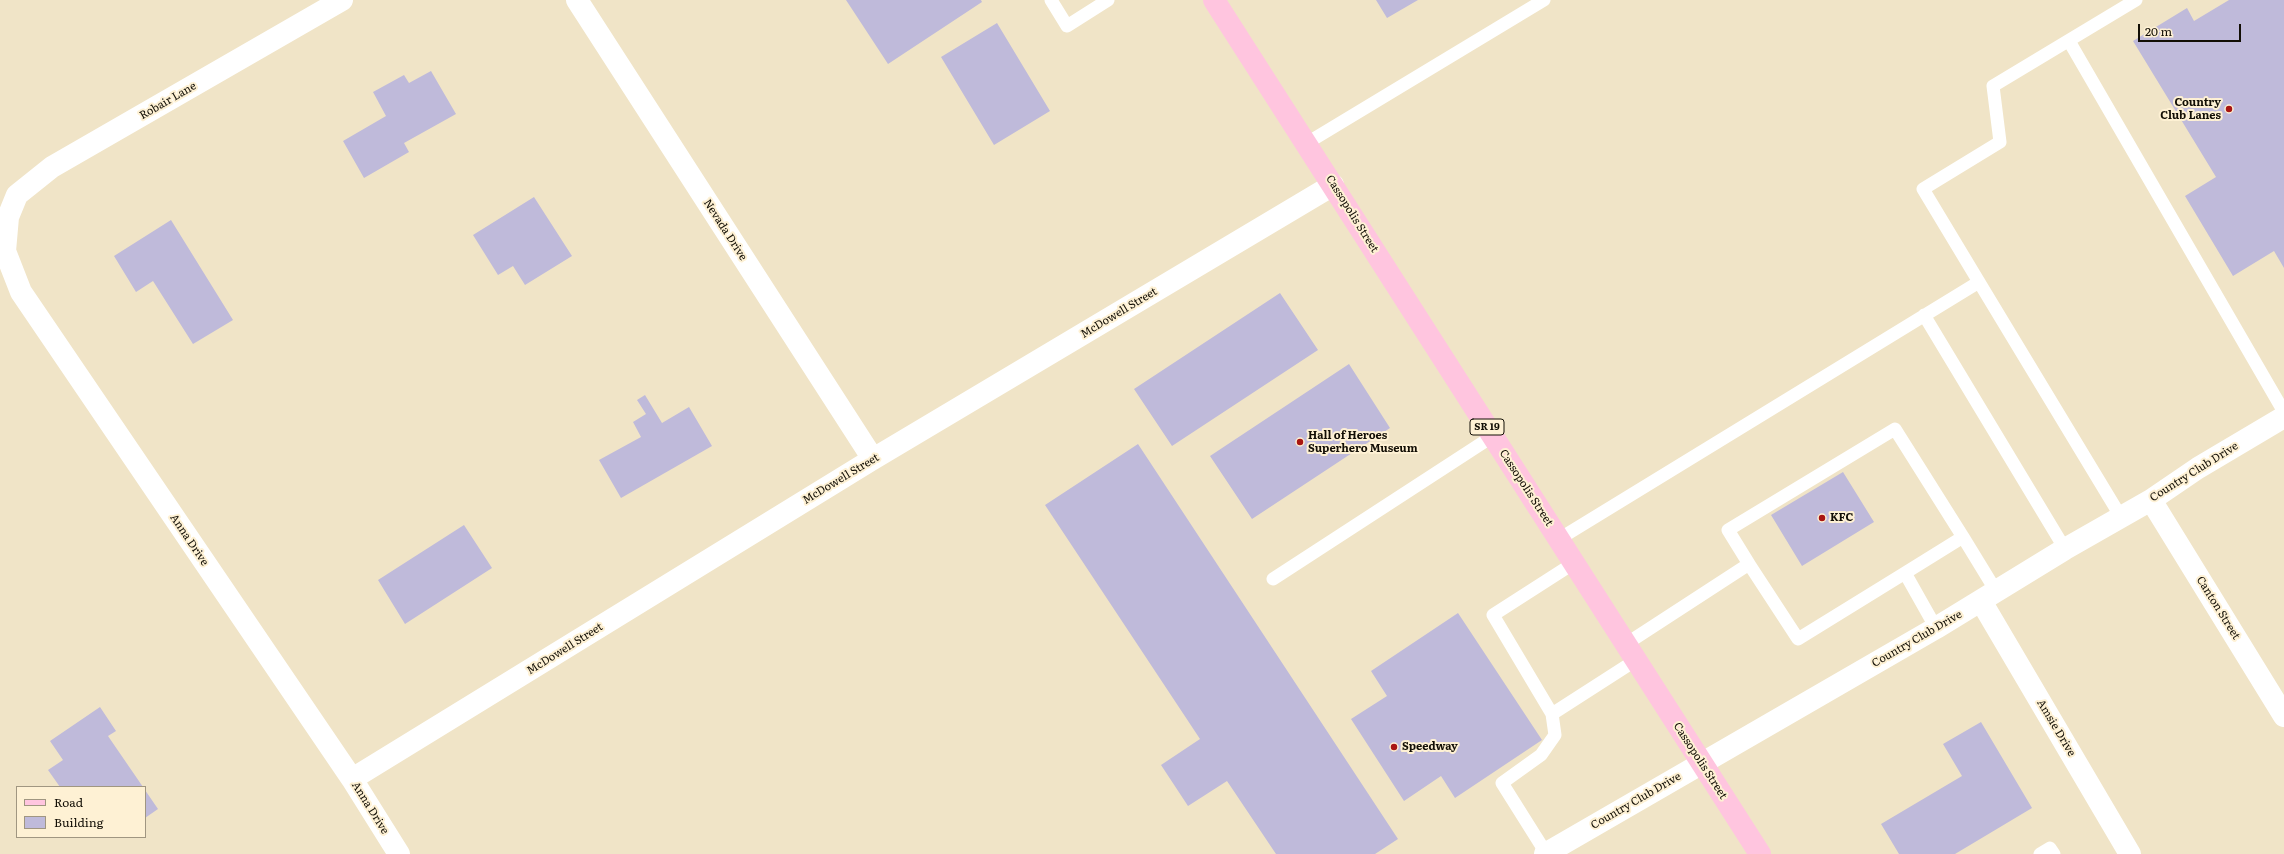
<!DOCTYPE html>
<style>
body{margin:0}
#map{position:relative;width:2284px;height:854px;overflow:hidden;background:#f0e4c7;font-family:Literata,serif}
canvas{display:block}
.legend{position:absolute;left:16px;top:786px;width:130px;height:52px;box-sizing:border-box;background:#fef1d4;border:1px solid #a09681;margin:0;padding:5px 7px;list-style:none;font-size:12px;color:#120e05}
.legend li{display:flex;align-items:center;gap:8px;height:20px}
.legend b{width:20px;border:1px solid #a09681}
.scale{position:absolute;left:2138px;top:24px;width:103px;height:18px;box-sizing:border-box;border:2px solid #120e05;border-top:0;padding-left:5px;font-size:12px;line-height:14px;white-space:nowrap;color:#120e05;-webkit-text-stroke:3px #fef1d4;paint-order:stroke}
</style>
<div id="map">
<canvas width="2284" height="854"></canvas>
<ul class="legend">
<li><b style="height:5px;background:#ffc5df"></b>Road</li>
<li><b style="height:11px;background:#bfbada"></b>Building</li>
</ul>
<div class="scale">20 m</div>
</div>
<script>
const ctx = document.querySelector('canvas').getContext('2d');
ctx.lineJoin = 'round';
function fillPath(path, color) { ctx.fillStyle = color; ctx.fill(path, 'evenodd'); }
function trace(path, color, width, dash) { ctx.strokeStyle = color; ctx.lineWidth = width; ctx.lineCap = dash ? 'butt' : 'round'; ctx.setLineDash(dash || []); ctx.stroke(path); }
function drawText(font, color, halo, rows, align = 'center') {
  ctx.font = font + ' Literata,serif'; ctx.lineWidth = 4; ctx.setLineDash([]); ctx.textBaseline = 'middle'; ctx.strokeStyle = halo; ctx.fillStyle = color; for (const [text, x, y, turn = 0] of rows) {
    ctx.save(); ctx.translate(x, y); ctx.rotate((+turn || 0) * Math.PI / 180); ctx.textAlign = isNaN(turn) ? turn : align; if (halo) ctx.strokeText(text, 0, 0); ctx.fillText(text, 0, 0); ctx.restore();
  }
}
const building = new Path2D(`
 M 846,0 L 981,0 L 982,2 L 888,64 Z
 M 1376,0 L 1418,0 L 1387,18 Z
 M 2229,0 L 2284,0 L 2284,268 L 2274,251 L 2233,276 L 2185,196 L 2216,177 L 2133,41 L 2187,8 L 2194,21 Z
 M 997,23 L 1050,111 L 994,145 L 941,57 Z
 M 431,71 L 456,114 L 404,143 L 409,152 L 364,178 L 343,141 L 386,116 L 373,92 L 404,75 L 409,83 Z
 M 534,197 L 572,256 L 525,285 L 513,266 L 498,275 L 473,235 Z
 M 171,220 L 233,320 L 193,344 L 153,281 L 136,292 L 114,256 Z
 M 1280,293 L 1318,350 L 1172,446 L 1134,389 Z
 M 1349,364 L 1390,428 L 1252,519 L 1210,456 Z
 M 645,395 L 662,423 L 689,407 L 712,446 L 621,498 L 599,460 L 641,437 L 633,422 L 646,414 L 637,400 Z
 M 1138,444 L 1398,839 L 1375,854 L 1276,854 L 1227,781 L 1188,806 L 1161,765 L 1200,739 L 1045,505 Z
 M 1843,472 L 1874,522 L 1802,566 L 1771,515 Z
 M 464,525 L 492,568 L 405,624 L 378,580 Z
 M 1458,613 L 1542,740 L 1455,798 L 1441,776 L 1404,801 L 1351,719 L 1387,696 L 1371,671 Z
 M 100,707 L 116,731 L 108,736 L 143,787 L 60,787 L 48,770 L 63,760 L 50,741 Z
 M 1981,722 L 2032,808 L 1955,854 L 1899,854 L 1881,824 L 1962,776 L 1943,744 Z
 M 145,790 L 158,809 L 145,818 Z`);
const lane = new Path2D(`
 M 1051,0 L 1067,26 L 1108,0
 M 2069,41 L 2284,412
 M 1307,143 L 1544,0
 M 1979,282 L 1923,189 L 2000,142 L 1993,86 L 2136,0
 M 1924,315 L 2065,549
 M 1559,539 L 1979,282 L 2121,517
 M 1574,563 L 1493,615 L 1552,714 L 1636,660
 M 1749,564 L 1728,530 L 1895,429 L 1963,537
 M 1905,573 L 1963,537 L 1996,591
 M 1273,579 L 1493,436
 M 1626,644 L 1749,564 L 1798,639 L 1905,573 L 1936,628
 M 1546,853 L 1502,783 L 1541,755 L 1555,735 L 1552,714
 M 2040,854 L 2050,848 L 2054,854`);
const street = new Path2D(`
 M 342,0 L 52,167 L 17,195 L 8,217 L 5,251 L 21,292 L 352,779 L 399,854
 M 577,0 L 873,459
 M 2151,500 L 2284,716
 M 1981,601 L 2130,854
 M 352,779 L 873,459 L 1333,185
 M 1545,854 L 1936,628 L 2065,549 L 2151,500 L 2198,468 L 2284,417`);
const primary = new Path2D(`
 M 1214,0 L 1760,854`);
const markers = [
 [2229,109,4,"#a81511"],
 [1300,442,4,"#a81511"],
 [1822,518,4,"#a81511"],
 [1394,747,4,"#a81511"]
];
const shields = [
 [1487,427,34]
];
const shieldNames = [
 ["SR 19",1487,427]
];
const streetNames = [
 ["Robair Lane",168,101,-30],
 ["Cassopolis Street",1352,214,58],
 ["Nevada Drive",725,230,57],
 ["McDowell Street",1119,313,-31],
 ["Country Club Drive",2194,472,-32],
 ["McDowell Street",841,479,-31],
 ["Cassopolis Street",1526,488,57],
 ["Anna Drive",189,540,56],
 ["Canton Street",2218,608,58],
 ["Country Club Drive",1917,639,-30],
 ["McDowell Street",565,649,-32],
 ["Amsie Drive",2056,728,59],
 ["Cassopolis Street",1700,761,57],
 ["Country Club Drive",1636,801,-30],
 ["Anna Drive",370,808,58]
];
const poiNames = [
 ["Country",2221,103,"right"],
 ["Club Lanes",2221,116,"right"],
 ["Hall of Heroes",1308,436],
 ["Superhero Museum",1308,449],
 ["KFC",1830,518],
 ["Speedway",1402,747]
];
fillPath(building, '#bfbada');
trace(lane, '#fff', 13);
trace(street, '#fff', 22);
trace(primary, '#ffc5df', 22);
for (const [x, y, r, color] of markers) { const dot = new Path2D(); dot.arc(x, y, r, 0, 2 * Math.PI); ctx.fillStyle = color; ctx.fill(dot); trace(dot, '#fef1d4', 1.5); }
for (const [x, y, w] of shields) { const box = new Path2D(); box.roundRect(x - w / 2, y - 8, w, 16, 3); ctx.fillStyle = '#fef1d4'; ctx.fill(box); trace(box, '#120e05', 1); }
drawText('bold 10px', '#120e05', null, shieldNames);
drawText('11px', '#120e05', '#fef1d4', streetNames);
drawText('bold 11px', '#120e05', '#fef1d4', poiNames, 'left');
</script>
